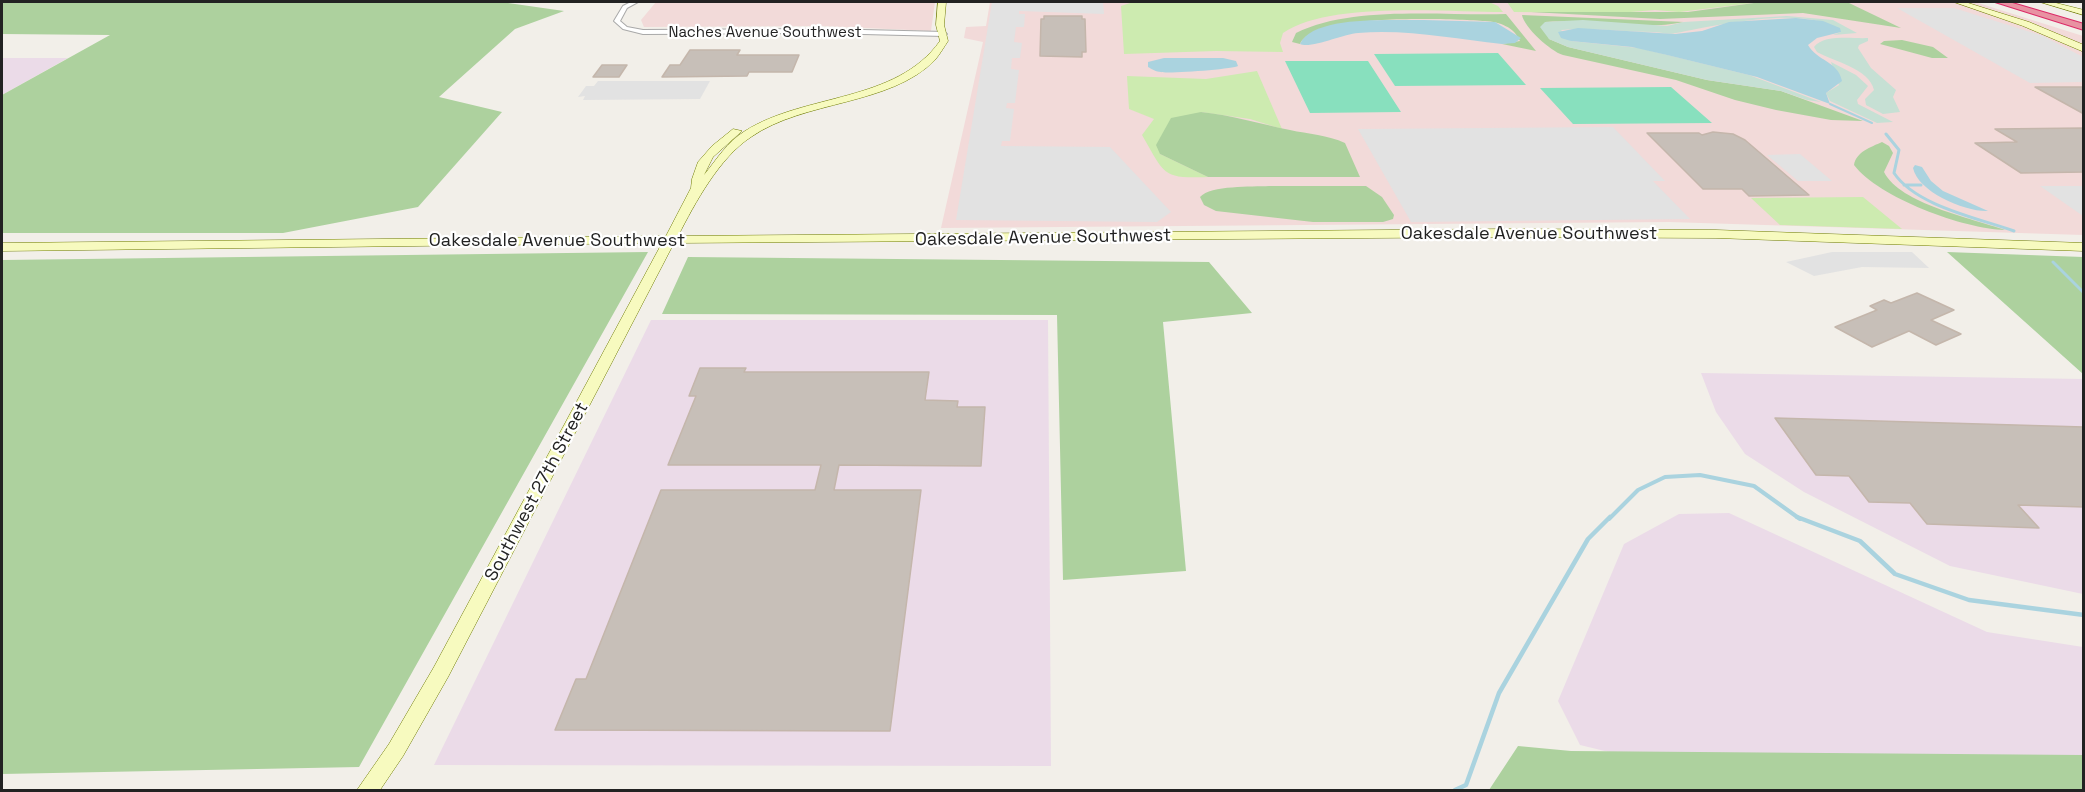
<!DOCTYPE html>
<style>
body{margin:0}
#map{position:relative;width:2085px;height:792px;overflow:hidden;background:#f2efe9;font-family:"Space Grotesk",sans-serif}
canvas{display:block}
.frame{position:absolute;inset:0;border:3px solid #222;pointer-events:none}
</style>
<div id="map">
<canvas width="2085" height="792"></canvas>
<div class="frame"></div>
</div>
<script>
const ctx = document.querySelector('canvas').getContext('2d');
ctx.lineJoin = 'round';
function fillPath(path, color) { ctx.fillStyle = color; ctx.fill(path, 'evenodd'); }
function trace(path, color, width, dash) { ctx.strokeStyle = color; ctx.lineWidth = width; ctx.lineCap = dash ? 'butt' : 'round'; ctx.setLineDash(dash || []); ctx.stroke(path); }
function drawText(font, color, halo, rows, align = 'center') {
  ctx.font = font + ' "Space Grotesk",sans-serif'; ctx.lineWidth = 4.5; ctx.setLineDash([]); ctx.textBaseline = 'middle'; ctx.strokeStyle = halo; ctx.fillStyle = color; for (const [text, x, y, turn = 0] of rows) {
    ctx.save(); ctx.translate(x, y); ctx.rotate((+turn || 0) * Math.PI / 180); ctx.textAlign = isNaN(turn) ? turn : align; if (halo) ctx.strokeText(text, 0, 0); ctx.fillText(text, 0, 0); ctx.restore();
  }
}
const commercial = new Path2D(`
 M 656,2 L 935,2 L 931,31 L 822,26 L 644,27 L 641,20 Z
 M 990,2 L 1975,2 L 2083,36 L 2083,235 L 1669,222 L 941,228 L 983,42 L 964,38 L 965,32 L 966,27 L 986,26 Z`);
const industrial = new Path2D(`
 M 2,58 L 68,58 L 2,95 Z
 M 651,320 L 1048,320 L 1051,766 L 434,765 Z
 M 1701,373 L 2083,379 L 2083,594 L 1950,566 L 1804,492 L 1745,454 L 1716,412 Z
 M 1729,513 L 1987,632 L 2083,647 L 2083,756 L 1609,752 L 1580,745 L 1558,701 L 1624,544 L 1679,514 Z`);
const grass = new Path2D(`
 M 1133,2 L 1489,2 L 1498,6 L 1503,12 C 1447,12 1328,1 1283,33 L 1280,43 L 1283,52 L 1216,51 L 1124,54 L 1121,6 Z
 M 1507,2 L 1761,2 L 1679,12 L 1655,10 L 1618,13 L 1514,12 Z
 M 1257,71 L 1282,129 L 1250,119 L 1201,112 L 1160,154 L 1208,177 C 1161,179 1165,174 1142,135 L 1154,119 L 1129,109 L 1127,76 L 1206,79 Z
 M 1863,197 L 1902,229 L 1780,225 L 1751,198 Z`);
const forest = new Path2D(`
 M 2,2 L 501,2 L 564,11 L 515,29 L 439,97 L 502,112 L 418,207 L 283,233 L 2,233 L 2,95 L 110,35 L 2,34 Z
 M 1761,2 L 1847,2 L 1901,28 L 1803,13 L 1660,19 L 1531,12 L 1688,12 Z
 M 1506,14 L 1536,51 L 1502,44 L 1520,41 C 1514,27 1500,22 1485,21 C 1453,19 1314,12 1300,44 L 1292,42 L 1296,33 C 1352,5 1442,16 1506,14 Z
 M 1522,15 L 1684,22 C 1642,31 1591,19 1545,22 L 1549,39 L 1568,47 L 1707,80 L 1781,91 L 1863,121 L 1831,120 L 1776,110 L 1735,100 L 1676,80 L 1563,55 C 1550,51 1524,27 1522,15 Z
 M 1902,40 L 1933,47 L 1948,58 L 1932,58 L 1880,44 L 1884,41 Z
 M 1201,112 C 1232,115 1260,124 1290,130 C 1308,134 1328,135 1345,143 L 1360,177 L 1208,177 L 1160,154 L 1156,145 L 1171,118 Z
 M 1882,142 L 1889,146 L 1893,153 L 1884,172 C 1900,204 1972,218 2005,230 C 1964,229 1879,198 1854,165 C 1856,152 1871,147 1882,142 Z
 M 1269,186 L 1366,186 L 1382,197 L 1394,215 L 1393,219 L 1383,222 L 1313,222 L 1216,211 L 1204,205 L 1200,197 C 1211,185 1252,187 1269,186 Z
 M 648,252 L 359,767 L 2,774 L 2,260 Z
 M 1947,252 L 2083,257 L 2083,374 Z
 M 688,257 L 1209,262 L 1252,313 L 1163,322 L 1186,571 L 1063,580 L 1057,315 L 662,314 Z
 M 1518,746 L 1571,751 L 2083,755 L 2083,790 L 1489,790 Z`);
const wetland = new Path2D(`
 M 1787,16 L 1833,20 L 1857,33 L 1833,35 L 1841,32 C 1811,3 1713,26 1676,33 C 1669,35 1660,32 1653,32 C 1622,32 1592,27 1561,30 L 1571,41 L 1639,48 L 1749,75 L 1821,102 L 1807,100 L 1781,91 L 1707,80 L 1568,47 L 1549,39 L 1540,27 L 1545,22 L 1583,20 L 1667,26 L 1684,22 Z
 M 1868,38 L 1868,41 L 1859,45 L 1858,48 L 1871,68 L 1896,90 L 1893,97 L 1900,112 L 1883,114 L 1866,105 L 1865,99 L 1874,90 C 1869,68 1834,62 1817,52 L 1814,47 C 1824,34 1852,39 1868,38 Z
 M 1831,62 L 1856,75 L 1868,86 L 1857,100 L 1858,104 L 1893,122 L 1877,123 L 1830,101 L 1826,93 L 1839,85 Z`);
const pitch = new Path2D(`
 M 1498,53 L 1526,85 L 1395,86 L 1374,54 Z
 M 1285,61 L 1368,61 L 1401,112 L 1310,113 Z
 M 1671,87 L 1712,123 L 1573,124 L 1540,88 Z`);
const parking = new Path2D(`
 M 992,2 L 1103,2 L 1104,14 L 1019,11 L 1019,14 L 1025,14 L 1024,27 L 1016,27 L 1014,42 L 1022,43 L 1020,58 L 1012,58 L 1011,69 L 1019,70 L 1015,103 L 1007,103 L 1006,108 L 1014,109 L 1010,141 L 1002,141 L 1001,146 L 1110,147 L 1171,212 L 1157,222 L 956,220 Z
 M 1897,8 L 1954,8 L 2043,36 L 2083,57 L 2083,82 L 2030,83 Z
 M 598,81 L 710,81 L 700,99 L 583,100 L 585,96 L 578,97 L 586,86 L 594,86 Z
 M 1613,127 L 1665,181 L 1653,181 L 1690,219 L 1411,222 L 1358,129 Z
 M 1800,154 L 1832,181 L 1798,181 L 1767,155 Z
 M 2040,186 L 2083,186 L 2083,216 Z
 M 1832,252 L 1912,252 L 1929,268 L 1862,267 L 1814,276 L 1786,262 Z`);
const water = new Path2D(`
 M 1796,18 L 1823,21 L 1840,28 L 1841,32 L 1817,38 L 1808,45 C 1817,61 1838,61 1842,81 L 1826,93 L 1830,104 L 1757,77 L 1667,55 L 1632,47 L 1571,41 L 1561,38 L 1558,32 L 1578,28 L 1675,34 L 1702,31 L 1729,22 Z
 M 1424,20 L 1495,22 L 1521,38 L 1515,43 L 1502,44 C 1454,39 1408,29 1358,33 C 1343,34 1311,49 1300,44 C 1313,14 1397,21 1424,20 Z
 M 1164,58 L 1223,58 L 1236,61 L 1238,66 C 1234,69 1168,74 1161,72 C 1156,72 1152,69 1148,67 L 1148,62 Z
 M 1915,165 L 1922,167 L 1931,181 L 1943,191 L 1988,211 C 1965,212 1918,192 1913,168 Z`);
const streamFar3 = new Path2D(`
 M 1830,104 L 1872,123`);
const streamFar2 = new Path2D(`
 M 1886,134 L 1899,150 L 1894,173 C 1916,206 1978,218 2014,231
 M 1904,185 L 1921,185
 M 2053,262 L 2084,293`);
const streamFar1 = new Path2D(`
 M 1609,519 L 1638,490 L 1665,477 L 1700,475 L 1754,486 L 1800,519`);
const stream = new Path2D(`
 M 1797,517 L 1860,541 L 1895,574 L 1969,600 L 2084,615
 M 1455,790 L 1466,785 L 1499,693 L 1588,539 L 1610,517`);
const building = new Path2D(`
 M 1044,16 L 1082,16 L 1082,19 L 1085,19 L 1086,52 L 1082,52 L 1082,57 L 1040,56 L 1041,19 L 1044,19 Z
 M 690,50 L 740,50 L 737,55 L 799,55 L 792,72 L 749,72 L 747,76 L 662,77 L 670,65 L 680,65 Z
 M 602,65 L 627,65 L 619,77 L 593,77 Z
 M 2035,87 L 2084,87 L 2084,114 Z
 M 2084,128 L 2084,172 L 2021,173 L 1975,143 L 2017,142 L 1995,129 Z
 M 1713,132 L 1733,134 L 1745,140 L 1809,195 L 1749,196 L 1742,189 L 1703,189 L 1647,133 L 1699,133 L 1702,135 Z
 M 1917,293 L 1954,310 L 1931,320 L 1961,334 L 1936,345 L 1909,331 L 1872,347 L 1835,327 L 1877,310 L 1870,306 L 1884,300 L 1891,303 Z
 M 700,368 L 746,368 L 744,372 L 929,372 L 925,400 L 958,401 L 957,407 L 985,407 L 981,466 L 839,465 L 834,490 L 921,490 L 890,731 L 555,730 L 576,679 L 586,679 L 661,490 L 815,490 L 821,465 L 668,465 L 696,396 L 689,396 Z
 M 1775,418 L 2084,427 L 2084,507 L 2018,505 L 2039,528 L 1927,524 L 1910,503 L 1869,502 L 1849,476 L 1816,475 Z`);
const street = new Path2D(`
 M 631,2 L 638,2 L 627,8 L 620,21 L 627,27 L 643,30 L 823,29 L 944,32 L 947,34 L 944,36 L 823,33 L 643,34 L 623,29 L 614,21 L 623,6 Z`);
const secondary = new Path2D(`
 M 938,2 L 946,2 L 944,25 L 948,41 C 944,47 940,54 935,60 C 890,106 804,100 751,137 C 719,158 695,203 678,236 L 1507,229 L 1716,230 L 2084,243 L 2084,251 L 1716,238 L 1507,237 L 674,243 L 448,677 L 403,756 L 380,790 L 357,790 L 389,744 L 434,667 L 662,243 L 2,251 L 2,243 L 666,236 L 691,188 L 692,179 L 698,162 L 712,146 L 733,129 L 742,131 L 713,157 L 704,175 C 717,159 727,142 745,131 C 805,93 896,103 940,41 L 936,25 Z
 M 1954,2 L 1965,2 L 2029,22 L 2084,45 L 2084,52 L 2023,26 Z
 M 2040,2 L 2052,2 L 2084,10 L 2084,15 Z`);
const highway = new Path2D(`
 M 1995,2 L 2009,2 L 2084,24 L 2084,30 Z`);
const farStreetnames = [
 ["Naches Avenue Southwest",765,33]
];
const streetNames = [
 ["Oakesdale Avenue Southwest",1529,234],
 ["Oakesdale Avenue Southwest",1043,238,-1],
 ["Oakesdale Avenue Southwest",557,241],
 ["Southwest 27th Street",537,492,-62]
];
fillPath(commercial, '#f2dad9');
fillPath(industrial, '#ebdbe8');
fillPath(grass, '#cdebb0');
fillPath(forest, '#add19e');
fillPath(wetland, '#c6e0d4');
fillPath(pitch, '#88e0be');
fillPath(parking, '#e2e2e2');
fillPath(water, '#aad3df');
trace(streamFar3, '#aad3df', 2);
trace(streamFar2, '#aad3df', 3);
trace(streamFar1, '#aad3df', 4);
trace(stream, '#aad3df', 4.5);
fillPath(building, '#c7bfb8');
trace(building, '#c4b6ab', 1.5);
trace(street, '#a9a9a9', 2);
trace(secondary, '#707d05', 1);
trace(highway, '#dc2a67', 2);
fillPath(street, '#fff');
fillPath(secondary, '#f7fabf');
fillPath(highway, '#e892a2');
drawText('15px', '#222', '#fff', farStreetnames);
drawText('18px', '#222', '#fff', streetNames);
</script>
